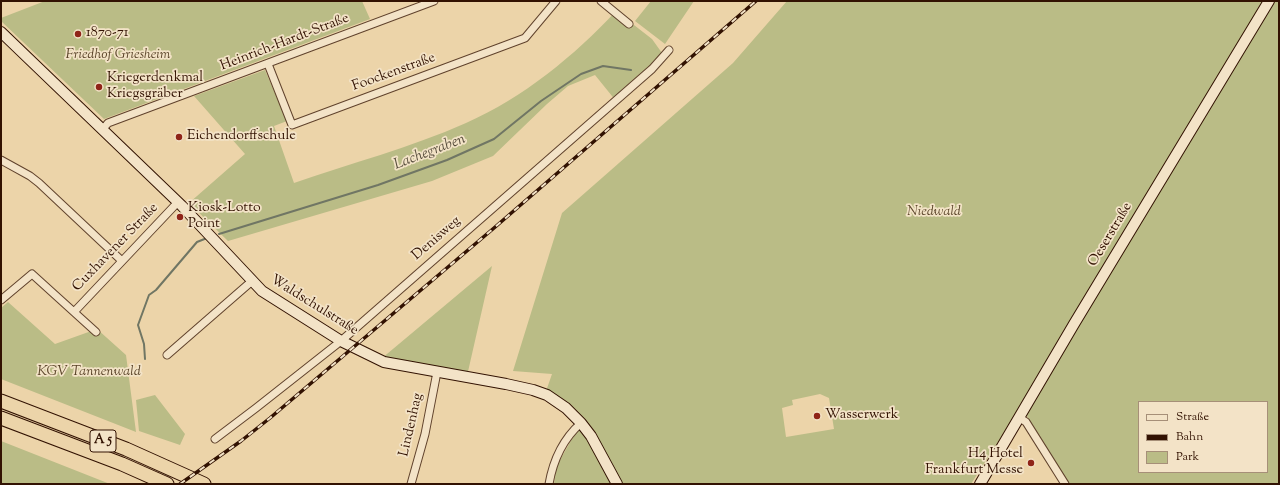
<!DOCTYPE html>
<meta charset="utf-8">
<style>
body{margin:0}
#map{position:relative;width:1280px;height:485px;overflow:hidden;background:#ecd4a9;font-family:"Sorts Mill Goudy",serif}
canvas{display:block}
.frame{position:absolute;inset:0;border:2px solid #321202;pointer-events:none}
.legend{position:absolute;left:1138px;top:401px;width:130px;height:72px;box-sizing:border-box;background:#f3e3c7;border:1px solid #a68f78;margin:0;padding:5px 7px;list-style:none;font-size:12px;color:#321202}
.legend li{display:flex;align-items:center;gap:8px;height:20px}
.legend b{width:20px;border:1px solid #a68f78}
</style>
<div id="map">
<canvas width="1280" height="485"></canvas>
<div class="frame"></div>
<ul class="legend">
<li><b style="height:5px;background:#f3e3c7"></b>Straße</li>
<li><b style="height:5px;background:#321202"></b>Bahn</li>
<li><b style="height:11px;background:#babc86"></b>Park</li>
</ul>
</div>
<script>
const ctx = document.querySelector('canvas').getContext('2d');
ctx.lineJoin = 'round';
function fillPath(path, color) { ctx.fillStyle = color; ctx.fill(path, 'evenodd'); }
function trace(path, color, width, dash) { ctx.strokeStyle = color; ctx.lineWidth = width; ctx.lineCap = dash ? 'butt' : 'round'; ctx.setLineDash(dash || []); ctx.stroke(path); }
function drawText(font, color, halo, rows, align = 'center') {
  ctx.font = font + ' "Sorts Mill Goudy",serif'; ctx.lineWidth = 3.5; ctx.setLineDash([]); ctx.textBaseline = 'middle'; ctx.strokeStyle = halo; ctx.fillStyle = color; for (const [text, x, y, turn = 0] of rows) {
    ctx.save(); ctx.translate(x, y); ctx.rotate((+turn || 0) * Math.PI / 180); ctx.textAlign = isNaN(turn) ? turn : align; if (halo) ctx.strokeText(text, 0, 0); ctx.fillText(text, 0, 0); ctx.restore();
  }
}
const green = new Path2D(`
 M 45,1 L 362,1 L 370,19 L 104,119 L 1,21 L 1,18 Z
 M 651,1 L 694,1 L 665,44 L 635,21 Z
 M 787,1 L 1279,1 L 1279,484 L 1067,484 L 1021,406 L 971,484 L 554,484 L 556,467 L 581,423 L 544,397 L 552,374 L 513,371 L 562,213 L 733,63 ZM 820,394 L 829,398 L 834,429 L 786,437 L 782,408 L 793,405 L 792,400 ZM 1139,402 L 1267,402 L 1267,472 L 1139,472 Z
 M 616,11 L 652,39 L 662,53 L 643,82 L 616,101 L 595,75 L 568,86 L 547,104 L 493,156 L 432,181 L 228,241 L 189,203 L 245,154 L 194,96 L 265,70 L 287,121 L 274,126 L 294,183 C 351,163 410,148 466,123 C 523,98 574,56 616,11 Z
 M 492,266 L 467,376 L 381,359 Z
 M 8,302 L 55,344 L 97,329 L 126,355 L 136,432 L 1,379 L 1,308 Z
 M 155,395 L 185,434 L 180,445 L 139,431 L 136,400 Z
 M 1,441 L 110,484 L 1,484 Z`);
const stream = new Path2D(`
 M 219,234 L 378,185 L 447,160 L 494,139 L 541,101 L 581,74 L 603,66 L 631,70
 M 145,359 L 144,344 L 138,325 L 149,295 L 156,290 L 197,242 L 207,238`);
const street = new Path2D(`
 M 601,1 L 629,24
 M 268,64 L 292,125 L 525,38 L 556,1
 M 102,130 L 108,123 L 434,1
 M 1,160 L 30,176 L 39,183 L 122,261
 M 1,300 L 32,274 L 96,332
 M 74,312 L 178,202
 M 167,355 L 252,281
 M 1020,418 L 1026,422 L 1065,484
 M 215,439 L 256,408 L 341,341 L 652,69 L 669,50
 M 411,484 L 425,434 L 437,372
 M 549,484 C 553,461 563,439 581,423`);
const secondary = new Path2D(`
 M 1,32 L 182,206 L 262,291 L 341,341 L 384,362 L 506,384 L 533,390 L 547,395 L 566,408 L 581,423 L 591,436 L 617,484
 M 980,484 L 1074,324 L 1269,1`);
const highway = new Path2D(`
 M 1,401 L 126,449 L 204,484
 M 1,418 L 122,464 L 167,484`);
const rail = new Path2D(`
 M 180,484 L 241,441 L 270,418 L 494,228 L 756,1`);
const markers = [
 [78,34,4,"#8f2418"],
 [99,87,4,"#8f2418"],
 [179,137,4,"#8f2418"],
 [180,217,4,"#8f2418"],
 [817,416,4,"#8f2418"],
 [1031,463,4,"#8f2418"]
];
const shields = [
 [103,441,26]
];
const shieldNames = [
 ["A 5",103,441]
];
const poiNames = [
 ["1870-71",86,34],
 ["Kriegerdenkmal",107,79],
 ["Kriegsgräber",107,95],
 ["Eichendorffschule",187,137],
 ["Kiosk-Lotto",188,209],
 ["Point",188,225],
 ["Wasserwerk",825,416],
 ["H4 Hotel",1023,455,"right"],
 ["Frankfurt Messe",1023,471,"right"]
];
const streetNames = [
 ["Heinrich-Hardt-Straße",285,43,-21],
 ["Foockenstraße",394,73,-20],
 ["Oeserstraße",1111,235,-59],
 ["Denisweg",437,239,-41],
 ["Cuxhavener Straße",116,248,-46],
 ["Waldschulstraße",314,306,32],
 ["Lindenhag",412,425,-77]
];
const parkNames = [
 ["Friedhof Griesheim",118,56],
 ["Niedwald",934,213],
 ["KGV Tannenwald",89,373]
];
const waterNames = [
 ["Lachegraben",430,153,-21]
];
fillPath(green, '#babc86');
trace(stream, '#707664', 2);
trace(street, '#60422c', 9);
trace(secondary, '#321202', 12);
trace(highway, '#321202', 15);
trace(street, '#f3e3c7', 7);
trace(secondary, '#f3e3c7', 10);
trace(highway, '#ecd4a9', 13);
trace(rail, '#321202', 3.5);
trace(rail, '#f3e3c7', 2, [6]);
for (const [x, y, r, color] of markers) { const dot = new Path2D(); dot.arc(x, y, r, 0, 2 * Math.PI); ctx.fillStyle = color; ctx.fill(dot); trace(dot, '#f3e3c7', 1.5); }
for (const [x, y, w] of shields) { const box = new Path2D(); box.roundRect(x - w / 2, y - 11, w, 22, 3); ctx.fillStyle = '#f3e3c7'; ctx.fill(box); trace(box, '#321202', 1); }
drawText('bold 13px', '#321202', null, shieldNames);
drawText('14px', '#321202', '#f3e3c7', poiNames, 'left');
drawText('14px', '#321202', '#f3e3c7', streetNames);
drawText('italic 14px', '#5b452a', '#f3e3c7', parkNames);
drawText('italic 15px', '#564c3b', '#f3e3c7', waterNames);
</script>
